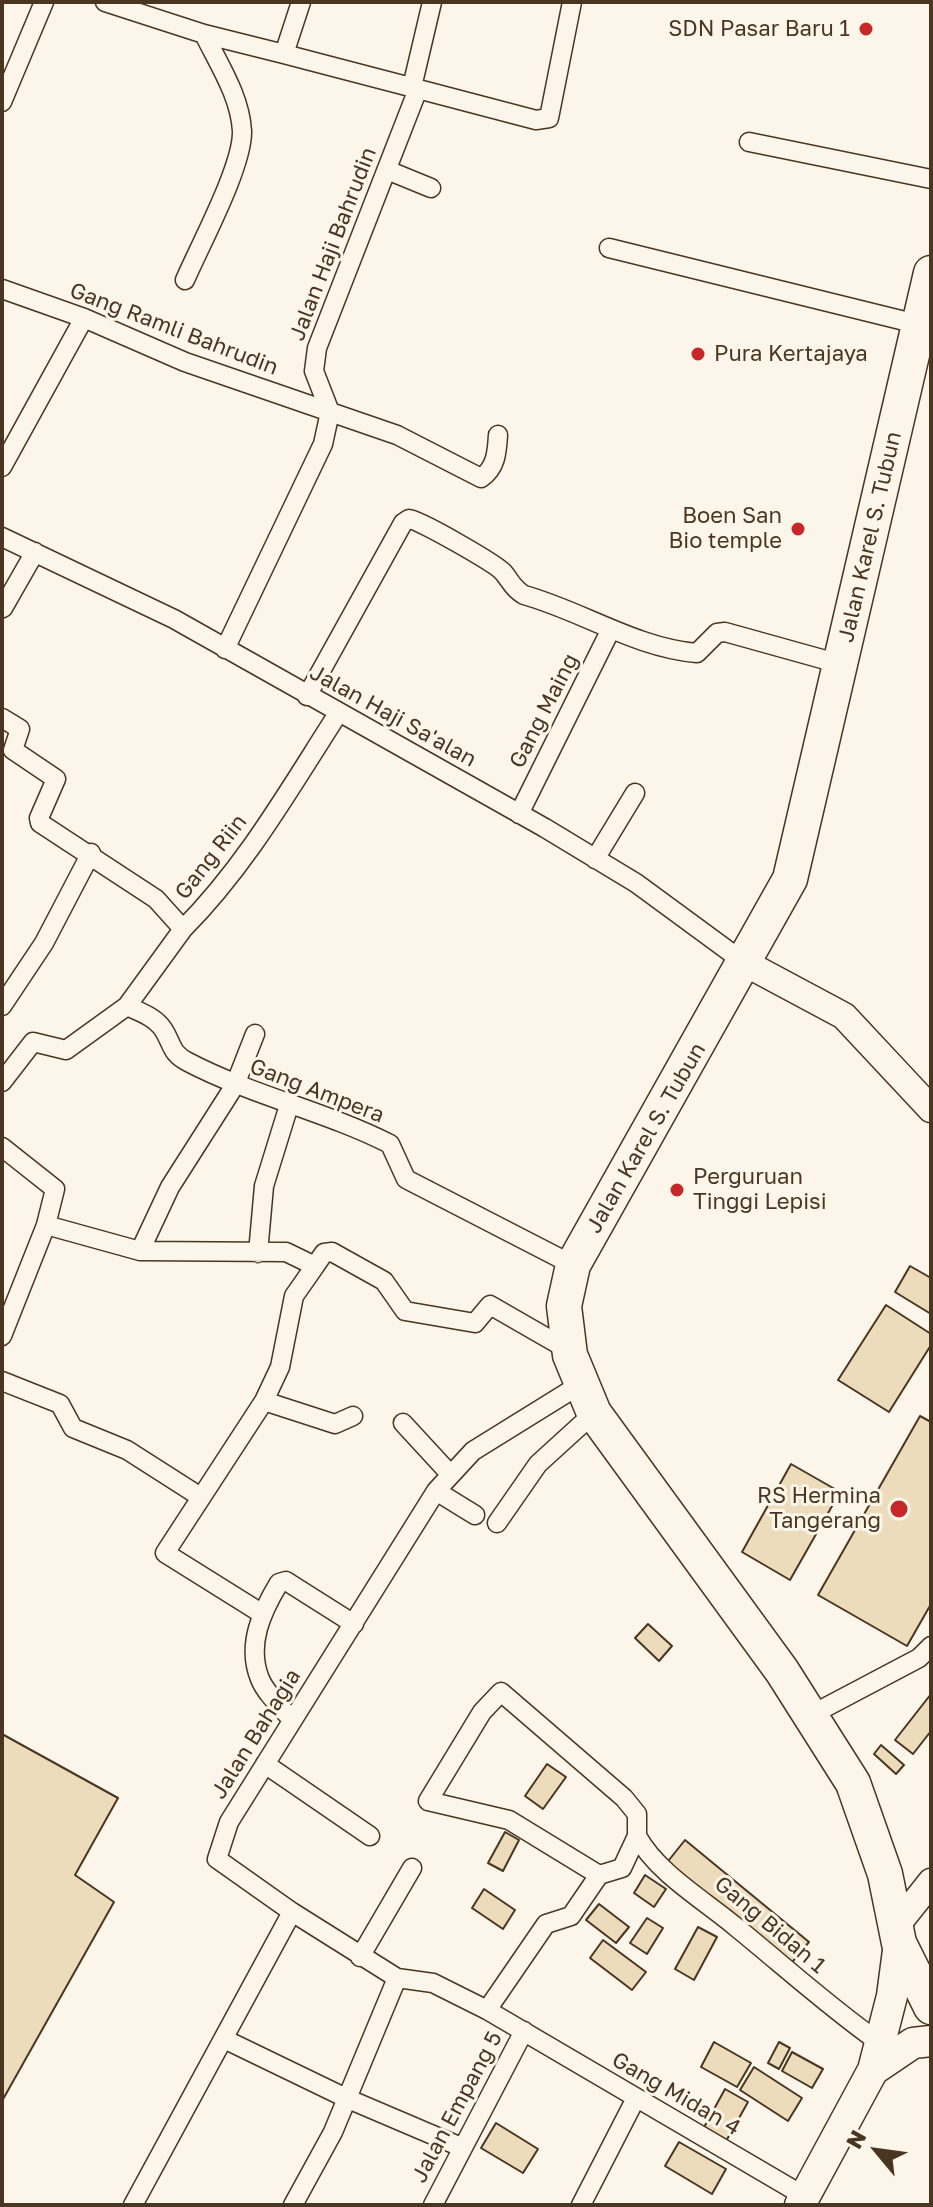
<!DOCTYPE html>
<style>
body{margin:0}
#map{position:relative;width:933px;height:2207px;overflow:hidden;background:#fbf6e9;font-family:"Golos Text",sans-serif}
canvas{display:block}
.frame{position:absolute;inset:0;border:4px solid #4a3520;pointer-events:none}
.north{position:absolute;left:837px;top:2111px;width:80px;height:80px;-webkit-text-stroke:6px #fbf6e9;paint-order:stroke;rotate:299deg;font-size:22px;font-weight:700;line-height:32px;text-align:center;color:#4a3520}
.north::after{content:'';display:block;margin:auto;width:28px;height:36px;background:#4a3520;clip-path:polygon(50% 0,100% 100%,50% 72%,0 100%)}
</style>
<div id="map">
<canvas width="933" height="2207"></canvas>
<div class="frame"></div>
<div class="north">N</div>
</div>
<script>
const ctx = document.querySelector('canvas').getContext('2d');
ctx.lineJoin = 'round';
function fillPath(path, color) { ctx.fillStyle = color; ctx.fill(path, 'evenodd'); }
function trace(path, color, width, dash) { ctx.strokeStyle = color; ctx.lineWidth = width; ctx.lineCap = dash ? 'butt' : 'round'; ctx.setLineDash(dash || []); ctx.stroke(path); }
function drawText(font, color, halo, rows, align = 'center') {
  ctx.font = font + ' "Golos Text",sans-serif'; ctx.lineWidth = 6; ctx.setLineDash([]); ctx.textBaseline = 'middle'; ctx.strokeStyle = halo; ctx.fillStyle = color; for (const [text, x, y, turn = 0] of rows) {
    ctx.save(); ctx.translate(x, y); ctx.rotate((+turn || 0) * Math.PI / 180); ctx.textAlign = isNaN(turn) ? turn : align; if (halo) ctx.strokeText(text, 0, 0); ctx.fillText(text, 0, 0); ctx.restore();
  }
}
const building = new Path2D(`
 M 910,1266 L 931,1278 L 931,1314 L 895,1292 Z
 M 886,1305 L 931,1334 L 931,1345 L 889,1412 L 838,1380 Z
 M 920,1416 L 931,1422 L 931,1604 L 907,1646 L 818,1595 Z
 M 791,1464 L 840,1492 L 790,1580 L 742,1552 Z
 M 648,1624 L 672,1646 L 659,1661 L 635,1638 Z
 M 931,1694 L 931,1731 L 913,1754 L 895,1740 Z
 M 2,1734 L 118,1798 L 75,1875 L 114,1902 L 2,2101 Z
 M 881,1745 L 904,1765 L 896,1774 L 874,1754 Z
 M 547,1764 L 566,1777 L 543,1809 L 525,1796 Z
 M 505,1832 L 519,1840 L 503,1871 L 488,1863 Z
 M 685,1840 L 809,1942 L 789,1966 L 665,1865 Z
 M 645,1875 L 666,1889 L 654,1907 L 634,1893 Z
 M 484,1889 L 515,1910 L 503,1929 L 472,1908 Z
 M 599,1904 L 629,1927 L 616,1943 L 586,1920 Z
 M 647,1918 L 663,1928 L 647,1954 L 630,1943 Z
 M 698,1927 L 717,1937 L 694,1980 L 675,1969 Z
 M 603,1940 L 646,1972 L 632,1990 L 590,1958 Z
 M 714,2042 L 751,2063 L 737,2087 L 701,2067 Z
 M 779,2042 L 790,2048 L 779,2069 L 768,2063 Z
 M 792,2052 L 823,2069 L 812,2088 L 782,2071 Z
 M 754,2067 L 802,2098 L 788,2121 L 740,2090 Z
 M 725,2089 L 748,2102 L 725,2143 L 702,2131 Z
 M 496,2123 L 538,2149 L 523,2173 L 481,2148 Z
 M 679,2142 L 726,2169 L 712,2194 L 665,2166 Z`);
const street = new Path2D(`
 M 105,2 L 204,34 L 284,54 L 301,2
 M 284,54 L 418,89
 M 412,87 L 432,2
 M 2,102 L 44,2
 M 749,142 L 931,179
 M 387,170 L 431,188
 M 609,248 L 921,325
 M 185,280 C 200,245 243,166 242,131 C 240,96 219,65 204,34
 M 2,289 L 84,318 L 185,362 L 397,435 L 481,478 C 496,468 497,452 498,435
 M 2,467 L 84,318
 M 2,537 L 174,619 L 545,828 L 636,883 L 745,963
 M 3,608 L 35,552
 M 225,649 L 323,444 L 330,412 L 314,371 L 317,348 L 418,89 L 536,120 L 549,118 L 572,2
 M 307,696 L 403,523 L 409,519 C 418,519 496,564 503,572 C 511,581 512,588 524,595 C 582,611 636,648 697,653 L 717,633 L 725,632 L 840,664
 M 2,718 L 20,729 L 13,750 L 56,779 L 39,818 L 40,823 L 156,899 L 183,929 C 246,866 290,788 339,712
 M 519,814 L 611,629
 M 595,859 L 635,793
 M 2,1006 L 44,943 L 91,853
 M 127,1006 C 140,1012 155,1017 163,1029 C 173,1044 170,1053 188,1062 C 253,1096 325,1111 390,1144 L 406,1179 L 573,1265
 M 2,1082 L 33,1042 L 66,1050 L 127,1006 L 183,929
 M 2,1147 L 55,1189 L 46,1225 L 2,1336
 M 46,1225 L 140,1251 L 286,1252 L 315,1266 L 294,1296 L 280,1367 L 264,1401 L 165,1553 L 261,1613
 M 140,1251 L 170,1187 L 235,1085 L 255,1034
 M 258,1253 L 264,1186 L 290,1102
 M 315,1266 L 324,1253 L 332,1252 L 384,1281 L 405,1311 L 475,1323 L 490,1305 L 570,1351
 M 2,1381 L 60,1404 L 73,1428 L 127,1450 L 199,1496
 M 581,1384 L 473,1451 L 436,1491 L 229,1822 L 217,1859 L 292,1912 L 397,1978 L 433,1983 L 487,2010 L 804,2196
 M 264,1401 L 335,1424 L 353,1416
 M 403,1423 L 450,1474
 M 436,1491 L 475,1515
 M 497,1523 L 538,1464 L 594,1413
 M 811,1715 L 919,1658 L 931,1646
 M 292,1720 C 282,1708 266,1694 260,1679 C 246,1645 262,1611 279,1583 L 286,1581 L 354,1624
 M 265,1764 L 370,1836
 M 637,1836 C 657,1873 704,1900 736,1927 C 784,1966 829,2007 880,2043
 M 360,1957 L 412,1868
 M 487,2010 L 546,1924 L 571,1916 L 599,1875 L 622,1868 L 637,1836 L 637,1814 L 624,1798 L 501,1692 L 482,1712 L 428,1801 L 509,1820 L 599,1875
 M 224,2039 L 346,2098 L 461,2147
 M 133,2205 L 292,1912
 M 293,2205 L 333,2132 L 397,1978
 M 433,2205 L 524,2031
 M 581,2205 L 636,2098`);
const secondary = new Path2D(`
 M 745,963 L 844,1016 L 931,1109
 M 896,1926 L 931,1882`);
const primary = new Path2D(`
 M 873,2070 L 913,2043 L 931,2041
 M 800,2205 L 873,2070 L 892,1996 L 899,1943`);
const highway = new Path2D(`
 M 931,273 L 790,879 L 573,1265 L 564,1306 L 570,1355 L 594,1413 L 782,1671 L 853,1783 L 885,1874 L 899,1943 L 931,2007`);
const markers = [
 [866,29,8,"#c62828"],
 [698,354,8,"#c62828"],
 [798,529,8,"#c62828"],
 [677,1190,8,"#c62828"],
 [899,1509,10,"#c62828"]
];
const poiNames = [
 ["SDN Pasar Baru 1",850,29],
 ["Pura Kertajaya",714,354,"left"],
 ["Boen San",782,516],
 ["Bio temple",782,541],
 ["Perguruan",693,1177,"left"],
 ["Tinggi Lepisi",693,1202,"left"],
 ["RS Hermina",881,1496],
 ["Tangerang",881,1521]
];
const streetNames = [
 ["Jalan Haji Bahrudin",333,244,-69],
 ["Gang Ramli Bahrudin",174,329,21],
 ["Jalan Karel S. Tubun",870,537,-77],
 ["Gang Maing",544,711,-63],
 ["Jalan Haji Sa'alan",393,716,29],
 ["Gang Riin",211,857,-52],
 ["Gang Ampera",317,1091,21],
 ["Jalan Karel S. Tubun",646,1138,-60],
 ["Jalan Bahagia",256,1734,-58],
 ["Gang Bidan 1",770,1925,40],
 ["Gang Midan 4",676,2094,30],
 ["Jalan Empang 5",457,2107,-62]
];
fillPath(building, '#ecdcbc');
trace(building, '#4a3520', 2);
trace(street, '#4a3520', 21);
trace(secondary, '#4a3520', 29);
trace(primary, '#4a3520', 33);
trace(highway, '#4a3520', 37);
trace(street, '#fbf6e9', 18);
trace(secondary, '#fbf6e9', 26);
trace(primary, '#fbf6e9', 30);
trace(highway, '#fbf6e9', 34);
for (const [x, y, r, color] of markers) { const dot = new Path2D(); dot.arc(x, y, r, 0, 2 * Math.PI); ctx.fillStyle = color; ctx.fill(dot); trace(dot, '#fbf6e9', 3); }
drawText('22px', '#4a3520', '#fbf6e9', poiNames, 'right');
drawText('22px', '#4a3520', '#fbf6e9', streetNames);
</script>
